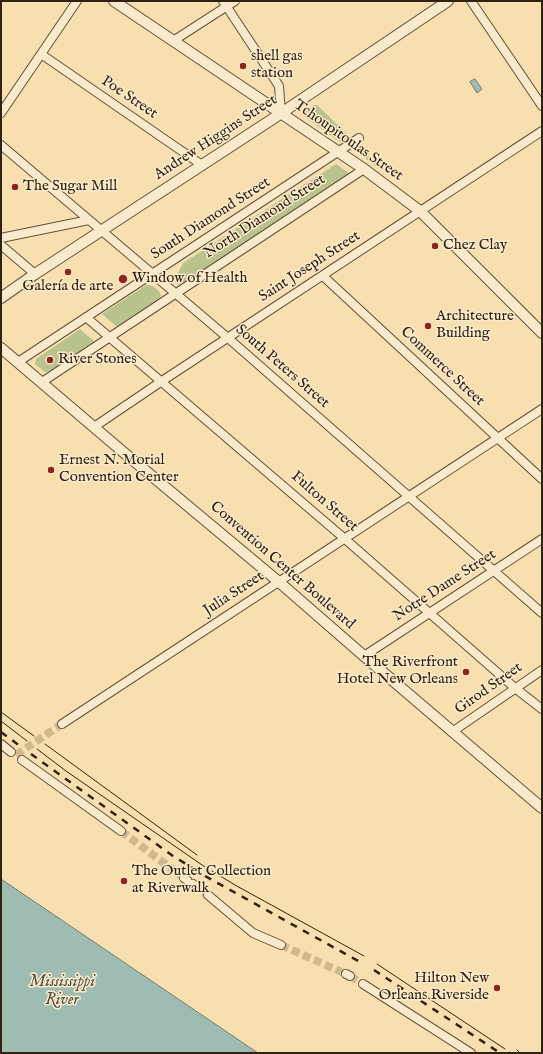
<!DOCTYPE html>
<meta charset="utf-8">
<style>
body{margin:0}
#map{position:relative;width:543px;height:1054px;overflow:hidden;background:#f7dfb0;font-family:"IM FELL English",serif}
canvas{display:block}
.frame{position:absolute;inset:0;border:2px solid #302212;pointer-events:none}
</style>
<div id="map">
<canvas width="543" height="1054"></canvas>
<div class="frame"></div>
</div>
<script>
const ctx = document.querySelector('canvas').getContext('2d');
ctx.lineJoin = 'round';
function fillPath(path, color) { ctx.fillStyle = color; ctx.fill(path, 'evenodd'); }
function trace(path, color, width, dash) { ctx.strokeStyle = color; ctx.lineWidth = width; ctx.lineCap = dash ? 'butt' : 'round'; ctx.setLineDash(dash || []); ctx.stroke(path); }
function drawText(font, color, halo, rows, align = 'center') {
  ctx.font = font + ' "IM FELL English",serif'; ctx.lineWidth = 3; ctx.setLineDash([]); ctx.textBaseline = 'middle'; ctx.strokeStyle = halo; ctx.fillStyle = color; for (const [text, x, y, turn = 0] of rows) {
    ctx.save(); ctx.translate(x, y); ctx.rotate((+turn || 0) * Math.PI / 180); ctx.textAlign = isNaN(turn) ? turn : align; if (halo) ctx.strokeText(text, 0, 0); ctx.fillText(text, 0, 0); ctx.restore();
  }
}
const green = new Path2D(`
 M 314,105 L 317,105 L 346,133 L 347,138 L 342,142 L 337,140 L 301,114 Z
 M 359,146 L 379,167 L 378,168 L 355,150 Z
 M 336,164 L 349,173 L 182,285 L 176,284 L 175,279 L 183,263 Z
 M 146,285 C 152,284 160,290 161,296 L 159,299 L 117,327 L 102,314 Z
 M 80,329 L 95,342 L 51,371 L 45,372 L 35,364 L 36,359 Z`);
const water = new Path2D(`
 M 475,79 L 482,89 L 477,93 L 470,82 Z
 M 1,879 L 258,1053 L 1,1053 Z`);
const minorTunnel = new Path2D(`
 M 16,755 L 62,724
 M 121,831 L 184,878
 M 194,885 L 208,895
 M 281,945 L 346,974
 M 350,976 L 363,984`);
const minor = new Path2D(`
 M 223,1 L 279,86 L 281,113
 M 471,1 L 542,106
 M 173,41 L 235,1
 M 41,54 L 202,165
 M 1,113 L 77,1
 M 1,145 L 228,338 L 542,613
 M 1,238 L 89,220
 M 1,245 L 35,274
 M 323,276 L 542,479
 M 87,318 L 345,539 L 515,688 L 542,709
 M 18,362 L 359,138
 M 42,382 L 364,169
 M 94,427 L 162,381 L 542,131
 M 364,656 L 542,539
 M 62,724 L 542,409
 M 452,732 L 542,670
 M 1,744 L 11,752
 M 22,760 L 121,831
 M 184,878 L 187,880
 M 193,884 L 194,885
 M 208,895 L 253,933 L 281,945
 M 346,974 L 350,976
 M 363,984 L 471,1053`);
const tertiary = new Path2D(`
 M 114,1 L 364,169 L 420,211 L 542,333
 M 1,298 L 35,274 L 271,120 L 448,1
 M 1,348 L 122,451 L 279,582 L 364,656 L 542,808`);
const tram = new Path2D(`
 M 1,712 L 34,736
 M 1,721 L 27,741
 M 45,744 L 197,855
 M 37,749 L 66,771 L 205,867
 M 212,871 L 235,885 L 364,956
 M 377,964 L 505,1049
 M 517,1050 L 520,1053
 M 510,1052 L 511,1053`);
const rail = new Path2D(`
 M 1,732 L 20,746
 M 31,754 L 173,856 L 199,872
 M 205,876 L 360,962
 M 374,970 L 500,1053`);
const markers = [
 [243,66,4,"#8f2418"],
 [15,187,4,"#8f2418"],
 [435,246,4,"#8f2418"],
 [68,272,4,"#8f2418"],
 [123,279,5,"#8f2418"],
 [428,326,4,"#8f2418"],
 [50,360,4,"#8f2418"],
 [51,470,4,"#8f2418"],
 [466,672,4,"#8f2418"],
 [124,881,4,"#8f2418"],
 [497,988,4,"#8f2418"]
];
const poiNames = [
 ["shell gas",251,57],
 ["station",251,74],
 ["The Sugar Mill",23,187],
 ["Chez Clay",443,246],
 ["Window of Health",132,279],
 ["Galería de arte",68,287,"center"],
 ["Architecture",436,317],
 ["Building",436,334],
 ["River Stones",58,360],
 ["Ernest N. Morial",59,461],
 ["Convention Center",59,478],
 ["The Riverfront",458,663,"right"],
 ["Hotel New Orleans",458,680,"right"],
 ["The Outlet Collection",132,872],
 ["at Riverwalk",132,889],
 ["Hilton New",489,979,"right"],
 ["Orleans Riverside",489,996,"right"]
];
const streetNames = [
 ["Poe Street",129,98,34],
 ["Andrew Higgins Street",216,138,-33],
 ["Tchoupitoulas Street",348,141,35],
 ["North Diamond Street",265,217,-33],
 ["South Diamond Street",211,219,-33],
 ["Saint Joseph Street",310,267,-33],
 ["South Peters Street",282,367,41],
 ["Commerce Street",442,367,43],
 ["Fulton Street",324,502,41],
 ["Convention Center Boulevard",282,566,41],
 ["Notre Dame Street",445,586,-33],
 ["Julia Street",234,594,-33],
 ["Girod Street",489,689,-35]
];
const waterNames = [
 ["Mississippi",62,983],
 ["River",62,1001]
];
fillPath(green, '#b8c38e');
fillPath(water, '#9ebcb1');
trace(water, '#727e71', 1);
trace(minorTunnel, '#cfb990', 8, [8, 4]);
trace(minor, '#62513a', 10);
trace(tertiary, '#62513a', 12);
trace(minor, '#faeacc', 8);
trace(tertiary, '#faeacc', 10);
trace(tram, '#302212', 1);
trace(rail, '#302212', 2.5, [7, 7]);
for (const [x, y, r, color] of markers) { const dot = new Path2D(); dot.arc(x, y, r, 0, 2 * Math.PI); ctx.fillStyle = color; ctx.fill(dot); trace(dot, '#faeacc', 1.5); }
drawText('15px', '#302212', '#faeacc', poiNames, 'left');
drawText('15px', '#302212', '#faeacc', streetNames);
drawText('italic 16px', '#515042', '#faeacc', waterNames);
</script>
